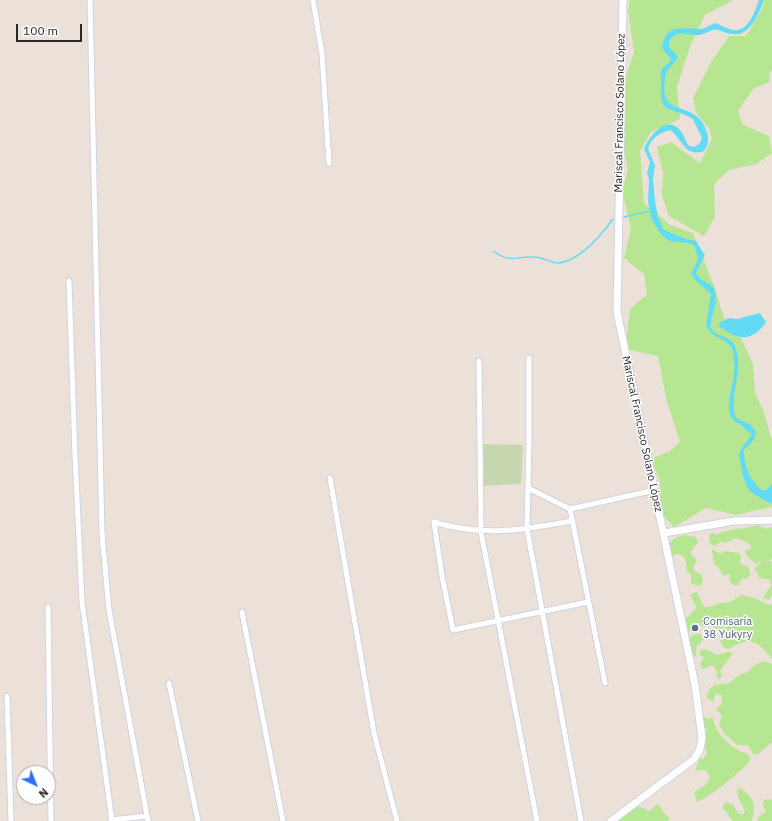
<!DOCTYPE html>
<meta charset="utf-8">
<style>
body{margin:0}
#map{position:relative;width:772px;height:821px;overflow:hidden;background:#ece1d8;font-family:"IBM Plex Sans",sans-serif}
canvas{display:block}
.north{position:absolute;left:16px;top:765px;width:40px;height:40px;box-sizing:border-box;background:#fff;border:1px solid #a9a9a9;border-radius:50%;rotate:137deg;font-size:11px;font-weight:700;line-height:16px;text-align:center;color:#282828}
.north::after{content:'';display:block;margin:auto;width:14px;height:18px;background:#326bff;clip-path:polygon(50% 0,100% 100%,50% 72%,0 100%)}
.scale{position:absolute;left:16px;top:24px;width:66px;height:18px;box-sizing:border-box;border:2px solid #282828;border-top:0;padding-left:5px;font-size:12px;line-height:14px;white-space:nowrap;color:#282828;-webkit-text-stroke:3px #fff;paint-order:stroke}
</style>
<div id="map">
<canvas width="772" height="821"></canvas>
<div class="north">N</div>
<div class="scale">100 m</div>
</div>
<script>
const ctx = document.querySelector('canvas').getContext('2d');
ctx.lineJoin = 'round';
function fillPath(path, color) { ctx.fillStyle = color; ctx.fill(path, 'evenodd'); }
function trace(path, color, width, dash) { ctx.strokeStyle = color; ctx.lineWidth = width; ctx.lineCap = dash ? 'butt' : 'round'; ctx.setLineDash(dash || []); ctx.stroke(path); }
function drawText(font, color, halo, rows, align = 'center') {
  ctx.font = font + ' "IBM Plex Sans",sans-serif'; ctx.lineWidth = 3; ctx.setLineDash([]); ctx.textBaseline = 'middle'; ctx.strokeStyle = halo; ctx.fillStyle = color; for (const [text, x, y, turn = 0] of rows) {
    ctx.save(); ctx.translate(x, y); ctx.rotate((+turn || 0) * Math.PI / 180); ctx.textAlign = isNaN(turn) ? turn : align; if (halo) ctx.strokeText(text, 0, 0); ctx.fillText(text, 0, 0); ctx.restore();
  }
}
const green = new Path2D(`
 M 630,0 L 733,0 L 705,15 L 691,44 L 677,87 L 680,119 L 651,132 L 640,151 L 644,203 L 670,225 L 693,233 L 714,286 L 724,318 L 740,336 L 753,364 L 755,393 L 764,412 L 772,441 L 772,507 L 736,515 L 706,508 L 674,527 L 661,513 L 660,482 L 651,459 L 670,451 L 680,442 L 666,398 L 658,356 L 625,349 L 630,309 L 647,294 L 644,274 L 624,258 L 631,228 L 622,191 L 628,170 L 619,123 L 622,89 L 634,52 L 628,11 Z
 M 764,0 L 772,0 L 772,70 L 770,72 L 769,82 L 753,89 L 738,111 L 743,125 L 769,136 L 772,153 L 756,164 L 729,170 L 714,184 L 715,217 L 704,236 L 669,216 L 662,196 L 663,172 L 657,147 L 671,142 L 700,163 L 712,139 L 709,128 L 696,113 L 693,98 L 711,62 L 729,36 L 746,36 L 763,7 Z
 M 758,525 L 765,529 L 772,527 L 772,558 L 769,561 L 772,562 L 772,595 L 769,600 L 763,598 L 771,585 L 770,580 L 759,578 L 758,572 L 755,572 L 755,568 L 761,562 L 759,561 L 756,564 L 746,555 L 745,551 L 751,549 L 751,546 L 747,542 L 736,538 L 726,543 L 720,542 L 715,546 L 710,544 L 709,537 L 711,533 L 714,533 L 717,535 C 723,529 746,529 758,525 Z
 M 684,535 L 696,537 L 698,542 L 690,553 L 697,561 L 694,565 L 694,571 L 702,575 L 703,582 L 700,586 L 691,584 L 691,575 L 686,570 C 688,563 685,557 679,554 L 671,556 L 664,549 L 675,538 Z
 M 712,549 L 720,554 L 725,551 L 739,553 L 741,556 L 740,564 L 748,566 L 751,575 L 746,579 L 741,579 L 739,585 L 733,585 L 729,580 L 730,575 L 728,574 L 723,576 L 719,568 L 714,564 Z
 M 697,592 L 704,607 L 710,607 L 720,603 L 730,602 L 742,595 L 757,599 L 768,605 L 772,604 L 772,659 C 758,640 749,636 729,649 C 710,646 734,625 701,626 L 699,623 L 694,623 L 692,630 L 687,632 L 684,626 L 685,619 L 695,610 L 696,606 L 690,594 Z
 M 695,634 L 703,635 L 704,639 L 697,646 L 696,656 L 694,657 L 689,653 L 689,638 Z
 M 706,649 L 717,655 L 727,652 L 733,653 L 720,671 L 722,676 L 719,680 L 716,676 L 718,674 L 713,665 L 704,669 L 701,668 L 700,664 L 704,658 L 699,654 L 700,650 Z
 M 764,661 L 772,664 L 772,742 L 758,754 L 753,754 L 748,745 L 737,745 L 724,733 L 719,724 L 722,715 L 716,710 L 721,704 L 722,696 L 716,693 L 713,702 L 706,697 L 711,687 L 715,685 L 729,683 L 741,674 L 746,673 L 755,665 Z
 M 701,715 L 708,719 L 713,717 C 713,729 728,745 738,750 C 743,753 748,752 751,759 C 748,767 704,801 697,802 L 694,792 L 707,784 L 710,777 C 704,766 703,771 695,770 L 700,758 L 703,759 L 707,753 L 702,739 L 707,730 L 700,718 Z
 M 740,788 C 754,797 756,805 752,821 L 733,821 L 722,807 L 726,802 L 733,805 L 738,813 L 743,815 L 745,811 L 738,797 L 737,790 Z
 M 767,799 L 772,800 L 772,821 L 758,821 L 758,817 L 766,812 L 763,806 L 763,801 Z
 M 658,804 L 664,813 L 670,818 L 668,821 L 618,821 C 620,815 633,806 640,807 C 643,807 646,810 649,811 Z`);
const cemetery = new Path2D(`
 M 483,444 L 523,445 L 521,484 L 480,486 Z`);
const water = new Path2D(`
 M 759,0 L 763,0 L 763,3 C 758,15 749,37 733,34 C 727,34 723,31 718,30 C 712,28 708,33 703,34 C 689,39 681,26 669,41 L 669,47 L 678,56 C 675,63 671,66 667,71 C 664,77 664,90 665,96 C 668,112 701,105 707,133 C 709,140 708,146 704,151 C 684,158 683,139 670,130 C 659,133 651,138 648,149 L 655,165 L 653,179 L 655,201 L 658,217 L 664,230 L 686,239 L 696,241 L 705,255 L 696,273 C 699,281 708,281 713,287 C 721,299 710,315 711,328 C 717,338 730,335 735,346 C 745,370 728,395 736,418 L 751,425 L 756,432 L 754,440 L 744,450 C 743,464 751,482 762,490 L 766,490 L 772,484 L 772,504 L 752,493 L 747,487 L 743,477 L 739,455 L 741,449 L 752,434 C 747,431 747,431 743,427 C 741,423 736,423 733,420 C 724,407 733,388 734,374 C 735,367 734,356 732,349 C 728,338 711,339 706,325 L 711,294 L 696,281 L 691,274 L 698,260 L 695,246 L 688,243 L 670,241 L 662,236 L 652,220 L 648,202 L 649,179 L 647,173 L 650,162 L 644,149 C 649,137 665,115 679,129 C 684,134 685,141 689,146 L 694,147 L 699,144 L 702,138 L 693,119 C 670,105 659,117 661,82 C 661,69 659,70 670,62 L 671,59 L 662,48 C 666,23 681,29 700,29 C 705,29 710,25 715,23 C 721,25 727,29 733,30 C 749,32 755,11 759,0 Z
 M 760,313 L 766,322 C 752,343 737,340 719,326 L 719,323 L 729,318 L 737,319 Z`);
const stream = new Path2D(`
 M 624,217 L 650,211
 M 493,251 C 512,264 514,256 534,257 C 543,257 550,263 558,263 C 580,261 602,234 613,219`);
const street = new Path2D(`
 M 90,0 L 102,534 L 109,610 L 148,821
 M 313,0 L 322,54 L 329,163
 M 69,281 L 75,456 L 82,602 L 112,821
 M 529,358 L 529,440 L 527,529 L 581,821
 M 479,361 L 481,532 L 537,821
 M 330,478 L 374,733 L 397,821
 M 528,488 L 570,509 L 655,490
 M 570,509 L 605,683
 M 572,521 C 523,530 483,537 434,522 L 442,576 L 453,630 L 588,602
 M 48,607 L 51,821
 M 242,612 L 283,821
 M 169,683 L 198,821
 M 7,696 L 11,821
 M 111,820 L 147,816`);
const secondary = new Path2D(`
 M 664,533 L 734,521 L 772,520
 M 611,821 L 694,759 L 700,749 L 702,738 L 695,685 L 617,312 L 623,0`);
const markers = [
 [695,628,4,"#5c6f8a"]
];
const streetNames = [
 ["Mariscal Francisco Solano López",620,113,-89],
 ["Mariscal Francisco Solano López",642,434,78]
];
const serviceNames = [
 ["Comisaría",703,622],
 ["38 Yukyry",703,635]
];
fillPath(green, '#b6e691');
fillPath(cemetery, '#c6d6af');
fillPath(water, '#64dbf4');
trace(stream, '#64dbf4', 1.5);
trace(street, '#ced3e2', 7);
trace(secondary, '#ced3e2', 9);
trace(street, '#fff', 5);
trace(secondary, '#fff', 7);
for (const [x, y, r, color] of markers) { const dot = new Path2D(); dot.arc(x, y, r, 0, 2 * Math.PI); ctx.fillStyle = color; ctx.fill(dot); trace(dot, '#fff', 1.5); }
drawText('11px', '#282828', '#fff', streetNames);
drawText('11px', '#4e5e75', '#fff', serviceNames, 'left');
</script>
